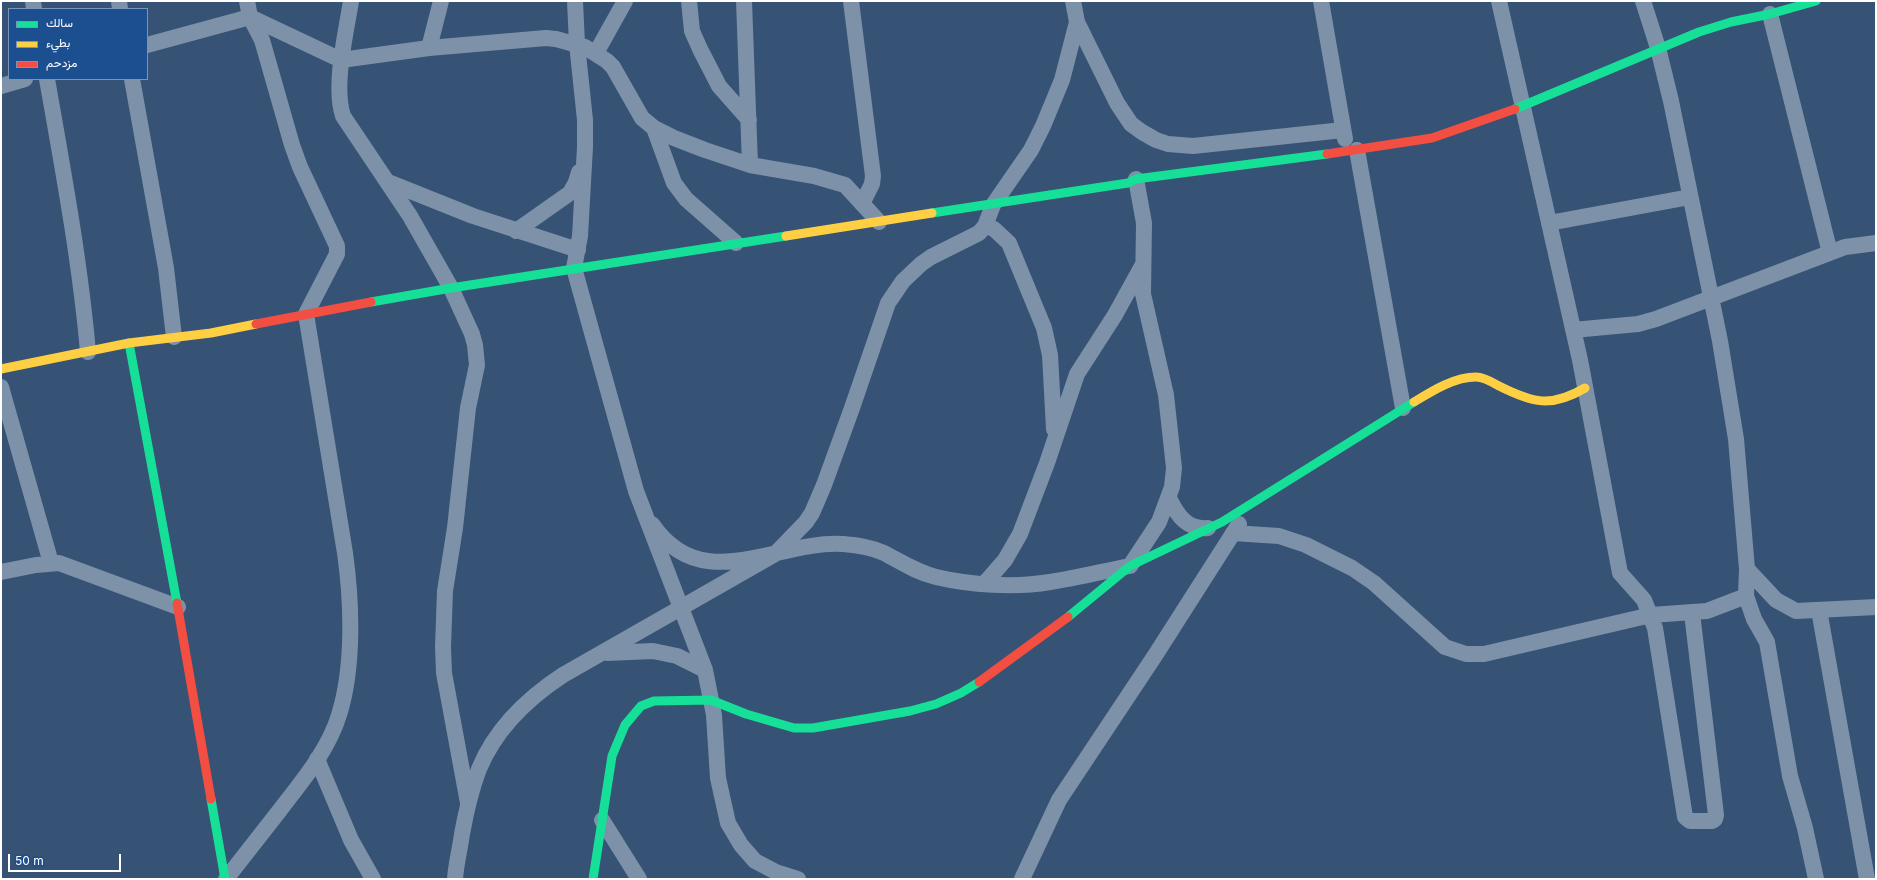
<!DOCTYPE html>
<meta charset="utf-8">
<style>
body{margin:0}
#map{position:relative;width:1877px;height:880px;overflow:hidden;background:#365274;font-family:Inter,Vazirmatn,sans-serif}
canvas{display:block}
.frame{position:absolute;inset:0;border:2px solid #fff;pointer-events:none}
.legend{position:absolute;left:8px;top:8px;width:140px;height:72px;box-sizing:border-box;background:#1b4f8f;border:1px solid #7695bc;margin:0;padding:5px 7px;list-style:none;font-size:12px;color:#fff}
.legend li{display:flex;align-items:center;gap:8px;height:20px}
.legend b{width:20px;border:1px solid #7695bc}
.scale{position:absolute;left:8px;top:854px;width:113px;height:18px;box-sizing:border-box;border:2px solid #fff;border-top:0;padding-left:5px;font-size:12px;line-height:14px;white-space:nowrap;color:#fff;-webkit-text-stroke:3px #1b4f8f;paint-order:stroke}
</style>
<div id="map">
<canvas width="1877" height="880"></canvas>
<div class="frame"></div>
<ul class="legend">
<li><b style="height:5px;background:#16e098"></b>سالك</li>
<li><b style="height:5px;background:#ffcf43"></b>بطيء</li>
<li><b style="height:5px;background:#f24e42"></b>مزدحم</li>
</ul>
<div class="scale">50 m</div>
</div>
<script>
const ctx = document.querySelector('canvas').getContext('2d');
ctx.lineJoin = 'round';
function trace(path, color, width, dash) { ctx.strokeStyle = color; ctx.lineWidth = width; ctx.lineCap = dash ? 'butt' : 'round'; ctx.setLineDash(dash || []); ctx.stroke(path); }
const street = new Path2D(`
 M 33,1 L 34,9
 M 119,1 L 120,9
 M 351,1 C 346,33 333,86 343,116 L 410,216 L 451,288 L 472,334 L 475,345 L 477,365 L 468,408 L 455,528 L 445,591 L 443,647 L 444,673 L 468,803
 M 575,1 L 577,44 L 585,120 L 585,147 L 580,236 L 574,268 L 636,491 L 705,670 L 714,715 L 718,778 L 728,823 L 741,845 L 755,861 L 776,872 L 798,879
 M 689,1 L 692,31 L 700,49 L 719,86 L 749,120
 M 744,1 L 750,165
 M 851,1 L 873,176 L 872,184 L 862,204
 M 1321,1 L 1345,139
 M 1499,1 L 1580,360 L 1620,573 L 1644,600 L 1655,628 L 1685,817 L 1690,821 L 1712,821 L 1715,819 L 1716,815 L 1692,613
 M 1643,1 L 1658,48 L 1671,101 L 1720,341 L 1736,439 L 1747,569 L 1746,596 L 1754,619 L 1767,642 L 1790,776 L 1805,828 L 1816,879
 M 1770,14 L 1830,253
 M 1077,22 L 1117,103 L 1131,124 L 1142,132 L 1156,140 L 1168,144 L 1193,146 L 1343,130
 M 147,45 L 250,17 L 341,60 L 429,48 L 546,38 L 556,39 L 585,47 L 607,61 L 613,67 L 642,118 L 654,128 L 674,138 L 705,150 L 750,165 L 814,176 L 845,185 L 879,222
 M 429,48 L 441,1
 M 596,53 L 625,1
 M 47,79 C 63,170 80,261 88,352
 M 132,79 L 166,268 L 174,337
 M 1,86 L 25,79
 M 654,128 L 674,183 L 686,199 L 736,243
 M 1357,150 L 1403,408
 M 388,182 L 473,216 L 578,250
 M 1549,223 L 1690,197
 M 985,226 L 994,229 L 1009,243 L 1044,328 L 1050,355 L 1054,429
 M 516,231 L 570,193 L 576,182 L 579,172
 M 1573,330 L 1638,324 L 1656,319 L 1845,247 L 1876,243
 M 1,387 L 51,563
 M 1169,498 C 1177,515 1187,530 1208,528
 M 652,524 C 702,598 776,540 843,544 C 857,545 871,547 884,553 C 901,562 916,572 936,577 C 970,585 1015,588 1050,582 C 1077,578 1104,571 1130,566 L 1159,522 L 1172,487 L 1174,468 L 1166,395 L 1143,294 L 1144,223 L 1136,179
 M 1233,533 L 1279,536 L 1306,545 L 1352,568 L 1374,583 L 1445,647 L 1466,654 L 1484,654 L 1651,615 L 1707,611 L 1746,596
 M 1747,569 L 1776,600 L 1796,611 L 1876,607
 M 1,572 L 36,565 L 59,563 L 178,607
 M 984,584 L 1005,560 L 1020,534 L 1047,463 L 1077,374 L 1115,315 L 1142,266
 M 1819,610 L 1867,879
 M 607,653 L 653,651 L 677,656 L 705,670
 M 317,759 L 351,840 L 373,879
 M 602,820 L 639,879
 M 226,879 C 244,856 262,833 280,810 C 302,781 328,751 339,715 C 354,667 352,603 345,553 L 306,314 L 337,254 L 337,246 L 300,167 L 292,145 L 262,40 L 250,17 L 247,1
 M 455,879 C 456,864 460,849 462,834 C 466,812 471,790 479,769 C 495,730 528,698 563,675 L 775,554 L 806,522 L 812,513 L 824,485 L 852,408 L 888,303 L 903,281 L 921,264 L 931,257 L 979,233 L 985,226 L 993,205 L 1031,150 L 1043,126 L 1062,80 L 1077,22 L 1073,1
 M 1022,879 L 1059,800 L 1156,654 L 1239,524`);
const fast = new Path2D(`
 M 1515,109 L 1699,32 L 1731,22 L 1770,14 L 1816,1
 M 932,213 L 1128,183 L 1136,179 L 1327,154
 M 371,302 L 451,288 L 786,236
 M 129,343 L 177,603
 M 1068,617 L 1130,566 L 1222,522 L 1414,402
 M 211,799 L 225,879
 M 593,879 L 612,756 L 625,725 L 641,706 L 654,701 L 711,700 L 746,714 L 794,728 L 813,728 L 910,711 L 936,704 L 961,693 L 979,682`);
const slow = new Path2D(`
 M 786,236 L 932,213
 M 1,369 L 129,343 L 211,333 L 256,324
 M 1414,402 C 1432,391 1454,377 1476,377 C 1484,377 1492,382 1499,386 C 1533,403 1551,408 1585,388`);
const jam = new Path2D(`
 M 1327,154 L 1432,138 L 1515,109
 M 256,324 L 371,302
 M 177,603 L 211,799
 M 979,682 L 1068,617`);
trace(street, '#7d92a8', 16);
trace(fast, '#16e098', 9);
trace(slow, '#ffcf43', 9);
trace(jam, '#f24e42', 9);
</script>
